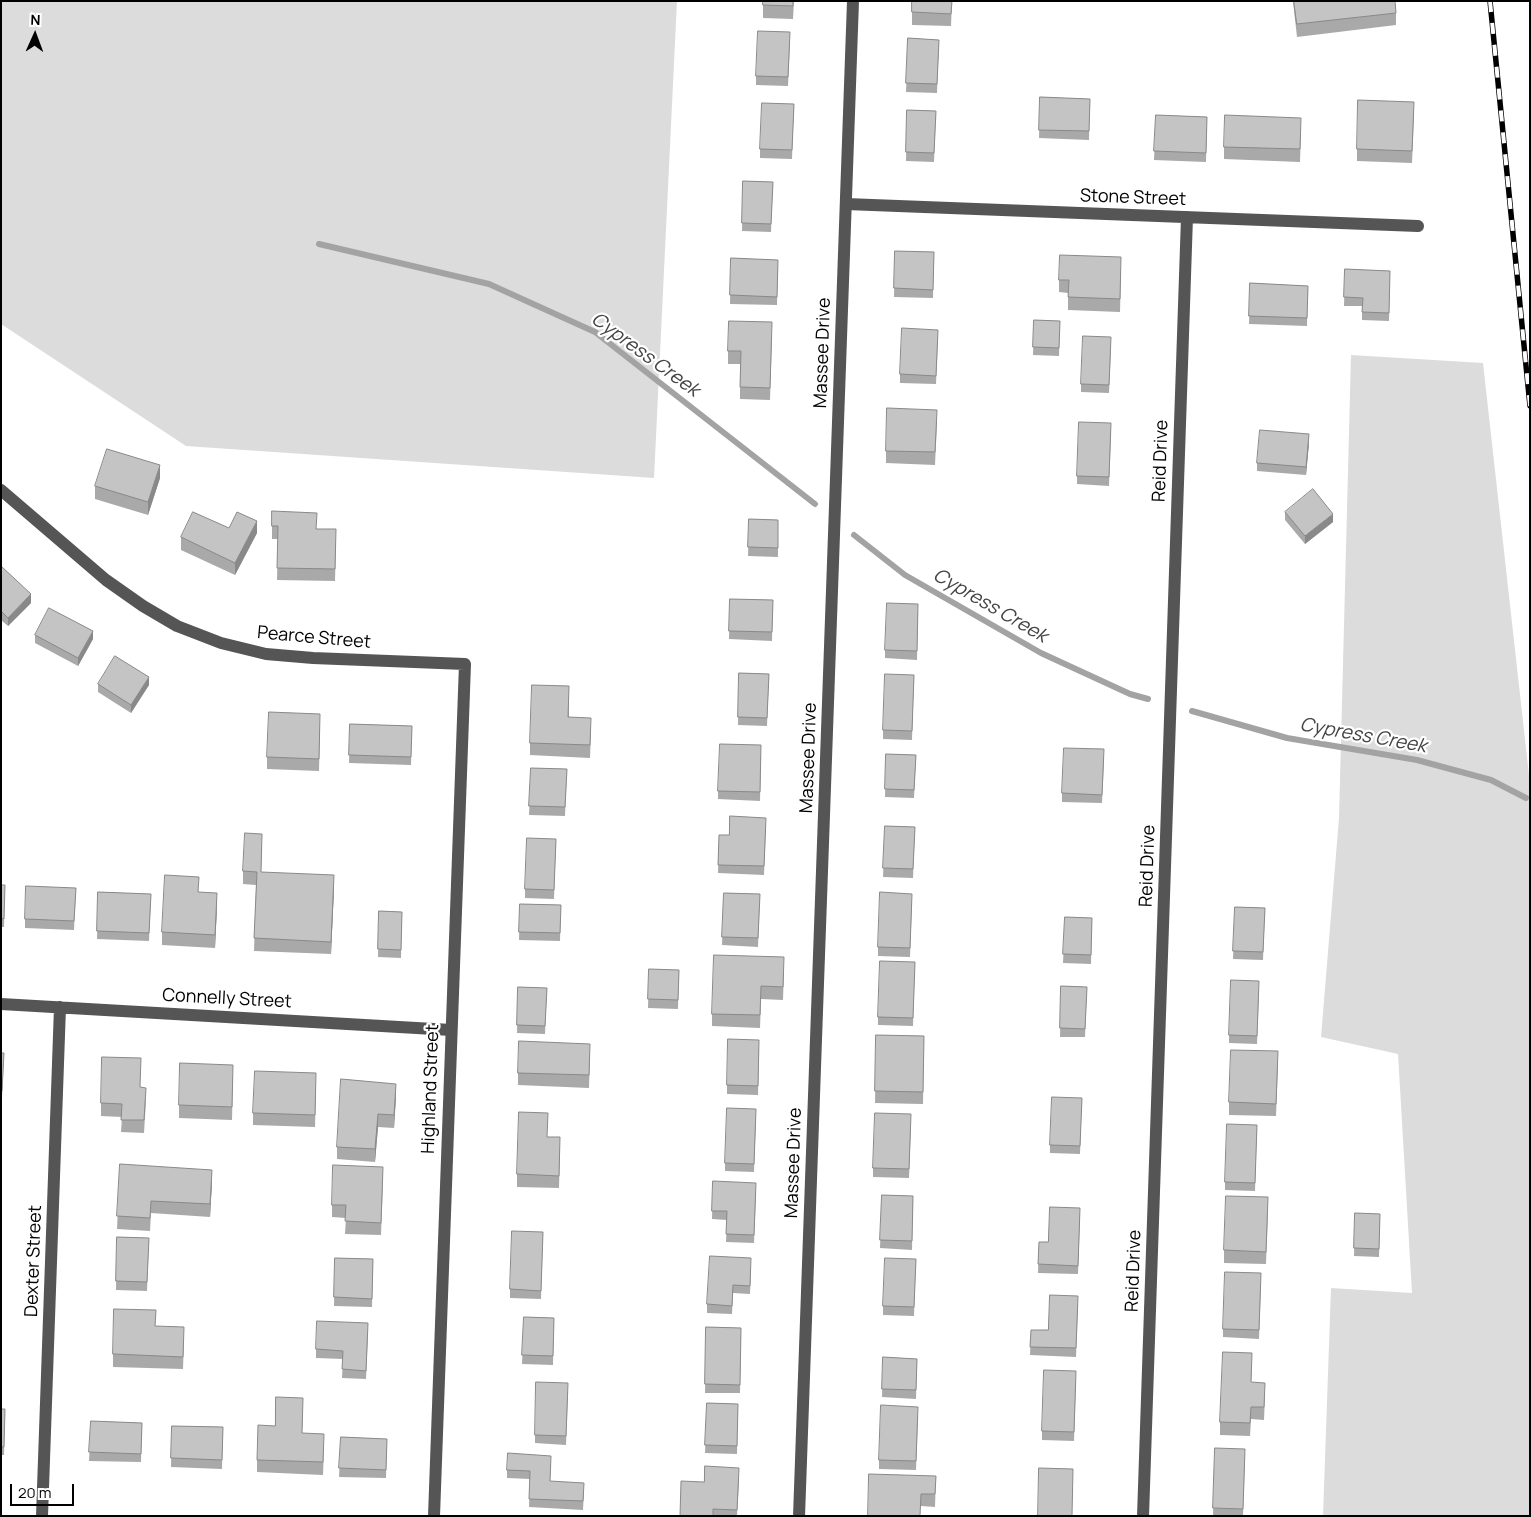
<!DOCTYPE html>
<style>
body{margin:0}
#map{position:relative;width:1531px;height:1517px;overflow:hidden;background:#fff;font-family:Manrope,sans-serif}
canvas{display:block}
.frame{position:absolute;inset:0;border:2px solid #000;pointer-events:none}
.north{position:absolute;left:10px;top:10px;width:50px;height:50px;-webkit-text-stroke:4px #fff;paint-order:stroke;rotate:2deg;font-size:14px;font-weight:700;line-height:20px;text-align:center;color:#000}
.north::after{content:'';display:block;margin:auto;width:18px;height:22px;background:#000;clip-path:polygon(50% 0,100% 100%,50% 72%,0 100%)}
.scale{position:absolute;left:10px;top:1484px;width:64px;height:22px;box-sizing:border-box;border:2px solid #000;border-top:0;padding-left:6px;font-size:15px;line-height:18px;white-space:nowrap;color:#000;-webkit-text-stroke:4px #fff;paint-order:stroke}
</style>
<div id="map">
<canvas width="1531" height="1517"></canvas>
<div class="frame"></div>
<div class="north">N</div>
<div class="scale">20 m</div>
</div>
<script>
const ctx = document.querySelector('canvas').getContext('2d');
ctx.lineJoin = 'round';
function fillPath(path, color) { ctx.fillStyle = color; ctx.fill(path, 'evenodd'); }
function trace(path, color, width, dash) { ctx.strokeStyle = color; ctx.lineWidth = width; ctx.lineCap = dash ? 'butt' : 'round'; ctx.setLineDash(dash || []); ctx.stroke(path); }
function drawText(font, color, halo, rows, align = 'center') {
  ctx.font = font + ' Manrope,sans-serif'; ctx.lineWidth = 4.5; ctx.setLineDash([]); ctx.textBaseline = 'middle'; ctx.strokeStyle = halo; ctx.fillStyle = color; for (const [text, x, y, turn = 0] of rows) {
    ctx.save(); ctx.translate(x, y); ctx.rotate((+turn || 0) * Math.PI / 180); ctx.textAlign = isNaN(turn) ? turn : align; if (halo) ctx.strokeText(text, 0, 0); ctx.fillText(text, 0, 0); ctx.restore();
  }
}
const green = new Path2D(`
 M 1,1 L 677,1 L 654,478 L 186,446 L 1,324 Z
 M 1351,355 L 1483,363 L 1530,784 L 1530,1516 L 1323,1516 L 1331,1288 L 1412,1293 L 1398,1054 L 1321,1037 L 1339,818 Z`);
const stream = new Path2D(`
 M 319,244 L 489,284 L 595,332 L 815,504
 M 854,535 L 905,575 L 1041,653 L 1130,694 L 1148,699
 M 1192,711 L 1287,738 L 1417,760 L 1491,780 L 1526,798`);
const minor = new Path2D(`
 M 846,204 L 1418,226
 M 1,490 L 106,580 L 143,606 L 177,626 L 221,643 L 266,654 L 313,658 L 465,664 L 434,1516
 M 1,1004 L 451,1030
 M 42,1516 L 60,1007
 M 799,1516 L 853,1
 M 1143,1516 L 1187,217`);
const rail = new Path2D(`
 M 1490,1 L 1530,406`);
const wall = new Path2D(`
 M 763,1 L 794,1 L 793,19 L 763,18 Z
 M 912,1 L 952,1 L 951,26 L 912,25 Z
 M 1293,1 L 1395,1 L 1396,13 L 1396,25 L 1297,37 Z
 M 908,38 L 939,40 L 937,93 L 906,92 Z
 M 790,40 L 788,86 L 756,85 L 756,76 Z
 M 1040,97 L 1090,99 L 1089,140 L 1039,138 Z
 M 794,104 L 792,159 L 760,158 L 760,149 Z
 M 907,110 L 936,111 L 934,162 L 906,161 Z
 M 1414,114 L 1412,163 L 1357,161 L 1357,149 Z
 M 1156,115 L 1207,117 L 1206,162 L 1154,160 Z
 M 1301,130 L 1300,162 L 1224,159 L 1224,147 Z
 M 743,181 L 773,182 L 771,232 L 742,231 Z
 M 895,251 L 934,252 L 933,298 L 894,297 Z
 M 731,258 L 778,260 L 777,305 L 730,304 Z
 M 1345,269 L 1390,271 L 1389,321 L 1362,320 L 1362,306 L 1344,306 Z
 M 1121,270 L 1120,312 L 1068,310 L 1068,293 L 1059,292 L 1059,280 Z
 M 1250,283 L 1308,286 L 1307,326 L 1249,324 Z
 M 1034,320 L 1060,321 L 1059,356 L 1033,355 Z
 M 772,335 L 770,400 L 740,399 L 740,364 L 728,364 L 728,351 Z
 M 938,338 L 936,384 L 900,383 L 900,374 Z
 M 1111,346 L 1109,393 L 1081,392 L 1081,384 Z
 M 937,422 L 935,465 L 886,463 L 886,451 Z
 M 1111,432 L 1109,486 L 1077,484 L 1077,476 Z
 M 1309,443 L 1306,475 L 1257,471 L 1257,463 Z
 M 160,478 L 148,515 L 95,499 L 95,486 Z
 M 272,511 L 317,529 L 336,542 L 335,581 L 277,580 L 278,539 L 272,539 Z
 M 1285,512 L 1333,522 L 1305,544 L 1285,520 Z
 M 749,519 L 778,520 L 778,557 L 748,556 Z
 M 229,528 L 257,533 L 235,575 L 181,550 L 181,537 Z
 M 1,566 L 31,603 L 8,626 L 1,620 Z
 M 730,599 L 773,600 L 772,641 L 729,639 Z
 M 918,612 L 917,660 L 885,658 L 885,650 Z
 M 35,635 L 93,639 L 78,666 L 35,643 Z
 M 739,673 L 769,674 L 767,726 L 738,725 Z
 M 914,675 L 912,740 L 883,739 L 883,730 Z
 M 98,684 L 149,685 L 131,713 L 98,692 Z
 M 569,699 L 569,717 L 591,731 L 590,758 L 530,755 L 530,743 Z
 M 350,724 L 412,726 L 411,765 L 349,763 Z
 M 320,726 L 319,771 L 267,769 L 267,757 Z
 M 761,754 L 760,801 L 718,799 L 718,791 Z
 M 886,754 L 916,755 L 914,798 L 885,797 Z
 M 1104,758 L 1102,803 L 1062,802 L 1062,793 Z
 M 531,768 L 567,769 L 565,816 L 529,815 Z
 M 766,826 L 764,875 L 718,873 L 719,835 L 729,835 Z
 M 885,826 L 915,827 L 913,878 L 883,877 Z
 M 556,839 L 554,899 L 525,898 L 525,889 Z
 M 262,846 L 261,872 L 334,888 L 331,954 L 254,951 L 256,885 L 243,884 L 243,871 Z
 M 1,885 L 5,885 L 4,927 L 1,927 Z
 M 76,888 L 74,930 L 25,928 L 25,919 Z
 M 98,892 L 151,894 L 149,941 L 97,939 Z
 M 199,892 L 217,906 L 215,948 L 162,945 L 162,932 Z
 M 724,893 L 760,894 L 758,947 L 722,945 Z
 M 912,902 L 910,957 L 878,956 L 878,947 Z
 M 520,904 L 561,905 L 560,941 L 519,940 Z
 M 1235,907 L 1265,908 L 1263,960 L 1233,959 Z
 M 379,911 L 402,912 L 401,958 L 378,957 Z
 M 1065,917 L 1092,918 L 1091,964 L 1063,963 Z
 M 915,962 L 913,1026 L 878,1025 L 878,1017 Z
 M 649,969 L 679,970 L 678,1009 L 648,1008 Z
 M 784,970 L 783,1000 L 761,999 L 760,1028 L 712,1026 L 712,1014 Z
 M 1061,986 L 1087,987 L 1085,1037 L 1060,1037 Z
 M 518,987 L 547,988 L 545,1034 L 517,1033 Z
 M 1259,990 L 1257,1044 L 1229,1043 L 1229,1035 Z
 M 876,1035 L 924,1036 L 923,1104 L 875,1103 Z
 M 759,1049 L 758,1095 L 727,1094 L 727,1085 Z
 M 1,1053 L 4,1053 L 2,1099 L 1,1099 Z
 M 590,1056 L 589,1088 L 518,1085 L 518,1073 Z
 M 1278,1064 L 1276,1116 L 1229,1115 L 1229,1102 Z
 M 233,1077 L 232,1120 L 179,1118 L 179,1105 Z
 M 316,1086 L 315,1127 L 253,1125 L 253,1113 Z
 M 140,1087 L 146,1100 L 144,1133 L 121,1132 L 122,1117 L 101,1116 L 101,1103 Z
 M 396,1096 L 394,1128 L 378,1127 L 375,1162 L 337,1159 L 337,1147 Z
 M 1082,1098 L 1080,1154 L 1050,1153 L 1050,1145 Z
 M 756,1118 L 754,1172 L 725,1171 L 725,1163 Z
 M 911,1122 L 909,1178 L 873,1177 L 873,1168 Z
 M 1257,1125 L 1255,1191 L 1225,1190 L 1225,1182 Z
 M 548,1137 L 560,1150 L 559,1188 L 517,1187 L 517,1174 Z
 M 120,1164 L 212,1182 L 210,1217 L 151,1213 L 150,1231 L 117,1229 Z
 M 383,1180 L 381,1235 L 345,1234 L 346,1218 L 332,1217 L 332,1205 Z
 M 713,1181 L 756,1191 L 754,1243 L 726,1242 L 727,1220 L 712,1219 Z
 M 882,1195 L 913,1196 L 912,1250 L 880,1248 Z
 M 1268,1210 L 1266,1264 L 1224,1263 L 1224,1250 Z
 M 1355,1213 L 1380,1214 L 1379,1257 L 1354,1256 Z
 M 1080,1216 L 1078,1274 L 1038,1273 L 1039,1242 L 1048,1242 Z
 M 543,1232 L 541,1299 L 510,1298 L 510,1289 Z
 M 117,1237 L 149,1238 L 147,1291 L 116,1290 Z
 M 335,1258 L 373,1259 L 372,1307 L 334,1306 Z
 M 916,1259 L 914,1316 L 883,1315 L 883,1306 Z
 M 751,1267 L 750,1294 L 733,1293 L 732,1314 L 707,1313 L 707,1304 Z
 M 1261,1282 L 1259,1339 L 1223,1337 L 1223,1329 Z
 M 1078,1305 L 1076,1357 L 1030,1355 L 1031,1330 L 1048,1330 Z
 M 524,1317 L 554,1318 L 553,1365 L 522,1364 Z
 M 156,1326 L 184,1340 L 183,1369 L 113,1367 L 113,1354 Z
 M 706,1327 L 741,1328 L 740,1393 L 705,1393 Z
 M 368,1332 L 366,1379 L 342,1378 L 343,1359 L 316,1358 L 316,1349 Z
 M 883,1357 L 917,1359 L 916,1399 L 882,1397 Z
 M 1252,1366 L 1251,1382 L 1265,1396 L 1264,1420 L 1251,1419 L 1250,1436 L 1220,1435 L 1220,1422 Z
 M 1076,1380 L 1074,1441 L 1042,1440 L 1042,1431 Z
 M 568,1392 L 566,1445 L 535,1443 L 535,1435 Z
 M 707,1403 L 738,1404 L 737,1454 L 705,1453 Z
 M 1,1409 L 5,1409 L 4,1455 L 1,1455 Z
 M 303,1411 L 302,1433 L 324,1447 L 323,1475 L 257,1472 L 257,1460 L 275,1426 Z
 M 918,1415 L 916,1470 L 879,1469 L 879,1460 Z
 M 91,1421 L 142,1423 L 141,1462 L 89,1461 Z
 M 172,1426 L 223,1427 L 222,1469 L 171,1467 Z
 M 341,1437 L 387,1439 L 386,1478 L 339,1477 Z
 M 1215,1448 L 1245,1458 L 1243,1516 L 1213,1516 Z
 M 551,1464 L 550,1481 L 584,1491 L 583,1510 L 529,1507 L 530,1479 L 507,1478 L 507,1470 Z
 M 936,1476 L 935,1507 L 921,1506 L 868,1516 Z
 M 739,1480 L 737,1516 L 680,1516 L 704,1482 Z`);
const shadedWall = new Path2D(`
 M 1309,434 L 1309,443 L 1306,475 L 1306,467 Z
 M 160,465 L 160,478 L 148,515 L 148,502 Z
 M 1333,514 L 1333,522 L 1305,544 L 1305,536 Z
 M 257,521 L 257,533 L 235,575 L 235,563 Z
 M 31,594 L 31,603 L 8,626 L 8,618 Z
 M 93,631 L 93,639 L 78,666 L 78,658 Z
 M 149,677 L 149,685 L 131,713 L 131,705 Z
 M 334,875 L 334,888 L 331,954 L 331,942 Z
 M 217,893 L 217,906 L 215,948 L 215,935 Z
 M 396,1084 L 396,1096 L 394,1128 L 394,1115 Z
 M 378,1114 L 378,1127 L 375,1162 L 375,1149 Z
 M 212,1170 L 212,1182 L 210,1217 L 210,1204 Z`);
const building = new Path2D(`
 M 763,1 L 793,1 L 793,6 L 763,5 Z
 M 912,1 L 952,1 L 951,14 L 912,12 Z
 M 1294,1 L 1395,1 L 1396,13 L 1297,24 Z
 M 758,31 L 790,32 L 788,77 L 756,76 Z
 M 908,38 L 939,40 L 937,84 L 906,83 Z
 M 1040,97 L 1090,99 L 1089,131 L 1039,130 Z
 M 1358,100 L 1414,102 L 1412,151 L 1357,149 Z
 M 762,103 L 794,104 L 792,150 L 760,149 Z
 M 907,110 L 936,111 L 934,153 L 906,152 Z
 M 1156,115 L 1207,117 L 1206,153 L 1154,151 Z
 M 1225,115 L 1301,118 L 1300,149 L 1224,147 Z
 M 743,181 L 773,182 L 771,224 L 742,223 Z
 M 895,251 L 934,252 L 933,290 L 894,288 Z
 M 1060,255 L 1121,257 L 1120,299 L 1068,297 L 1069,280 L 1059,280 Z
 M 731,258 L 778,260 L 777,297 L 730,295 Z
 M 1345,269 L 1390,271 L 1389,313 L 1362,312 L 1363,298 L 1344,297 Z
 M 1250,283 L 1308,286 L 1307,318 L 1249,316 Z
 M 1034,320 L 1060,321 L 1059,348 L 1033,347 Z
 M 729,321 L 772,322 L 770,388 L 740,387 L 741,351 L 728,351 Z
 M 902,328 L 938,330 L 936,376 L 900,374 Z
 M 1083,336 L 1111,337 L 1109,385 L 1081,384 Z
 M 887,408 L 937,410 L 935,452 L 886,451 Z
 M 1079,422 L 1111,423 L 1109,477 L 1077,476 Z
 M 1260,430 L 1309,434 L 1306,467 L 1257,463 Z
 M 107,449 L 160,465 L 148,502 L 95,486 Z
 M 1313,489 L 1333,514 L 1305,536 L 1285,512 Z
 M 272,511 L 317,513 L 316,529 L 336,529 L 335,569 L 277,568 L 278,526 L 272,526 Z
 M 193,512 L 229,528 L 237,512 L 257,521 L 235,563 L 181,537 Z
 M 749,519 L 778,520 L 778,548 L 748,547 Z
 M 1,566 L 31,594 L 8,618 L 1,611 Z
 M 730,599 L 773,600 L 772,632 L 729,631 Z
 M 887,603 L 918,604 L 917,651 L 885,650 Z
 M 49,608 L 93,631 L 78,658 L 35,635 Z
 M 115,656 L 149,677 L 131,705 L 98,684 Z
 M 739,673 L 769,674 L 767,718 L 738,717 Z
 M 885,674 L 914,675 L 912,731 L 883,730 Z
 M 532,685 L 569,686 L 568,717 L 591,718 L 590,745 L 530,743 Z
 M 269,712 L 320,714 L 319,759 L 267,757 Z
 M 350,724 L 412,726 L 411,757 L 349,755 Z
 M 720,744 L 761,745 L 760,792 L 718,791 Z
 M 1064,748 L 1104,749 L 1102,795 L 1062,793 Z
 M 886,754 L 916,755 L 914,790 L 885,789 Z
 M 531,768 L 567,769 L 565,807 L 529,806 Z
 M 730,816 L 766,818 L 764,866 L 718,865 L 719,835 L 729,835 Z
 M 885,826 L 915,827 L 913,869 L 883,868 Z
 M 245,833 L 262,834 L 261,872 L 334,875 L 331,942 L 254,938 L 257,872 L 243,871 Z
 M 527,838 L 556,839 L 554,890 L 525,889 Z
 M 165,875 L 199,877 L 198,892 L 217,893 L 215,935 L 162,932 Z
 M 1,885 L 5,885 L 4,919 L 1,918 Z
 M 26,886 L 76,888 L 74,921 L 25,919 Z
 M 98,892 L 151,894 L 149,933 L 97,931 Z
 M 880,892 L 912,894 L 910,948 L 878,947 Z
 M 724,893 L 760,894 L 758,938 L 722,937 Z
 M 520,904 L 561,905 L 560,933 L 519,932 Z
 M 1235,907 L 1265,908 L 1263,952 L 1233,951 Z
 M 379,911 L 402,912 L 401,950 L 378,949 Z
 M 1065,917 L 1092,918 L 1091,955 L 1063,954 Z
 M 714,955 L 784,957 L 783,987 L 761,986 L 760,1015 L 712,1014 Z
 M 880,961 L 915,962 L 913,1018 L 878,1017 Z
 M 649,969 L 679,970 L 678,1000 L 648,999 Z
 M 1231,980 L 1259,981 L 1257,1036 L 1229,1035 Z
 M 1061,986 L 1087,987 L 1085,1029 L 1060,1028 Z
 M 518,987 L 547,988 L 545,1026 L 517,1025 Z
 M 876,1035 L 924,1036 L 923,1092 L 875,1091 Z
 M 728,1039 L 759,1040 L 758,1086 L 727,1085 Z
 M 519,1041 L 590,1044 L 589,1075 L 518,1073 Z
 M 1231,1050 L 1278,1051 L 1276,1104 L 1229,1102 Z
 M 1,1053 L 4,1053 L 2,1091 L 1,1091 Z
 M 102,1057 L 141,1058 L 140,1087 L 146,1088 L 144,1120 L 121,1120 L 122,1104 L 101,1103 Z
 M 180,1063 L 233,1065 L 232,1107 L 179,1105 Z
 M 255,1071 L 316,1073 L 315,1115 L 253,1113 Z
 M 341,1079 L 396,1084 L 394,1115 L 378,1114 L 375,1149 L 337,1147 Z
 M 1052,1097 L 1082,1098 L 1080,1146 L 1050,1145 Z
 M 727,1108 L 756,1109 L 754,1164 L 725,1163 Z
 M 519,1112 L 548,1113 L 547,1137 L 560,1137 L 559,1176 L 517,1174 Z
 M 875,1113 L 911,1114 L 909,1169 L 873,1168 Z
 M 1227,1124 L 1257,1125 L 1255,1183 L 1225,1182 Z
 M 120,1164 L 212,1170 L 210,1204 L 151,1201 L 150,1218 L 117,1216 Z
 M 333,1165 L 383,1167 L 381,1223 L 345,1221 L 346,1205 L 332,1205 Z
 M 713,1181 L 756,1183 L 754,1235 L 726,1234 L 727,1211 L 712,1211 Z
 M 882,1195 L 913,1196 L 912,1241 L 880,1240 Z
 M 1226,1196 L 1268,1197 L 1266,1252 L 1224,1250 Z
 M 1050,1207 L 1080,1208 L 1078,1266 L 1038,1264 L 1039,1242 L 1048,1242 Z
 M 1355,1213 L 1380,1214 L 1379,1249 L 1354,1248 Z
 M 512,1231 L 543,1232 L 541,1291 L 510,1289 Z
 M 117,1237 L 149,1238 L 147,1282 L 116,1281 Z
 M 710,1256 L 751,1258 L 750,1286 L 733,1285 L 732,1306 L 707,1304 Z
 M 335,1258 L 373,1259 L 372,1299 L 334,1297 Z
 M 885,1258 L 916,1259 L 914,1307 L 883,1306 Z
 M 1225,1272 L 1261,1273 L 1259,1330 L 1223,1329 Z
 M 1050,1295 L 1078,1296 L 1076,1348 L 1030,1347 L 1031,1330 L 1048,1330 Z
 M 114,1309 L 156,1310 L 155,1326 L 184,1327 L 183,1357 L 113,1354 Z
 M 524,1317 L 554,1318 L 553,1356 L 522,1355 Z
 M 317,1321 L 368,1323 L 366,1371 L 342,1369 L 343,1351 L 316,1349 Z
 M 706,1327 L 741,1328 L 740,1385 L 705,1384 Z
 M 1223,1352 L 1252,1353 L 1251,1382 L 1265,1383 L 1264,1407 L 1251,1407 L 1250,1423 L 1220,1422 Z
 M 883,1357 L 917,1359 L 916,1390 L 882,1389 Z
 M 1044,1370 L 1076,1371 L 1074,1432 L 1042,1431 Z
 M 536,1382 L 568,1383 L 566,1436 L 535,1435 Z
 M 276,1397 L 303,1398 L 302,1433 L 324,1434 L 323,1462 L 257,1460 L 258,1425 L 275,1426 Z
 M 707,1403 L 738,1404 L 737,1446 L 705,1445 Z
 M 881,1405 L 918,1407 L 916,1461 L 879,1460 Z
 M 1,1409 L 5,1409 L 4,1447 L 1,1447 Z
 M 91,1421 L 142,1423 L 141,1454 L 89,1452 Z
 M 172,1426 L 223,1427 L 222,1460 L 171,1458 Z
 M 341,1437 L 387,1439 L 386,1470 L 339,1468 Z
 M 1215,1448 L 1245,1449 L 1243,1509 L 1213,1508 Z
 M 508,1453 L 551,1456 L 550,1481 L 584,1483 L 583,1501 L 529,1499 L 530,1471 L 507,1470 Z
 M 705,1466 L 739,1468 L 737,1510 L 713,1509 L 713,1516 L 680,1516 L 681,1481 L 704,1482 Z
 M 1039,1468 L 1073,1469 L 1072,1516 L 1038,1516 Z
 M 869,1474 L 936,1476 L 935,1494 L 921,1494 L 920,1516 L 868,1516 Z`);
const streetNames = [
 ["Stone Street",1133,198,2],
 ["Massee Drive",823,353,-88],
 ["Reid Drive",1161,461,-88],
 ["Pearce Street",314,638,5],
 ["Massee Drive",809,758,-88],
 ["Reid Drive",1148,866,-88],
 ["Connelly Street",227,999,3],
 ["Highland Street",431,1089,-88],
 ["Massee Drive",794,1163,-88],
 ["Dexter Street",34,1261,-88],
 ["Reid Drive",1134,1271,-88]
];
const waterNames = [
 ["Cypress Creek",645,355,36],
 ["Cypress Creek",990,606,30],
 ["Cypress Creek",1363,736,10]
];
fillPath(green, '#dcdcdc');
trace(stream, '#a3a3a3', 6);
trace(minor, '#555', 12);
trace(rail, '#000', 5.5);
trace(rail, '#fff', 4, [11]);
fillPath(wall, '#a9a9a9');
fillPath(shadedWall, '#898989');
fillPath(building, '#c4c4c4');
trace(building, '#898989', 1);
drawText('18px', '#000', '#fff', streetNames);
drawText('italic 19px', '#444', '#fff', waterNames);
</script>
